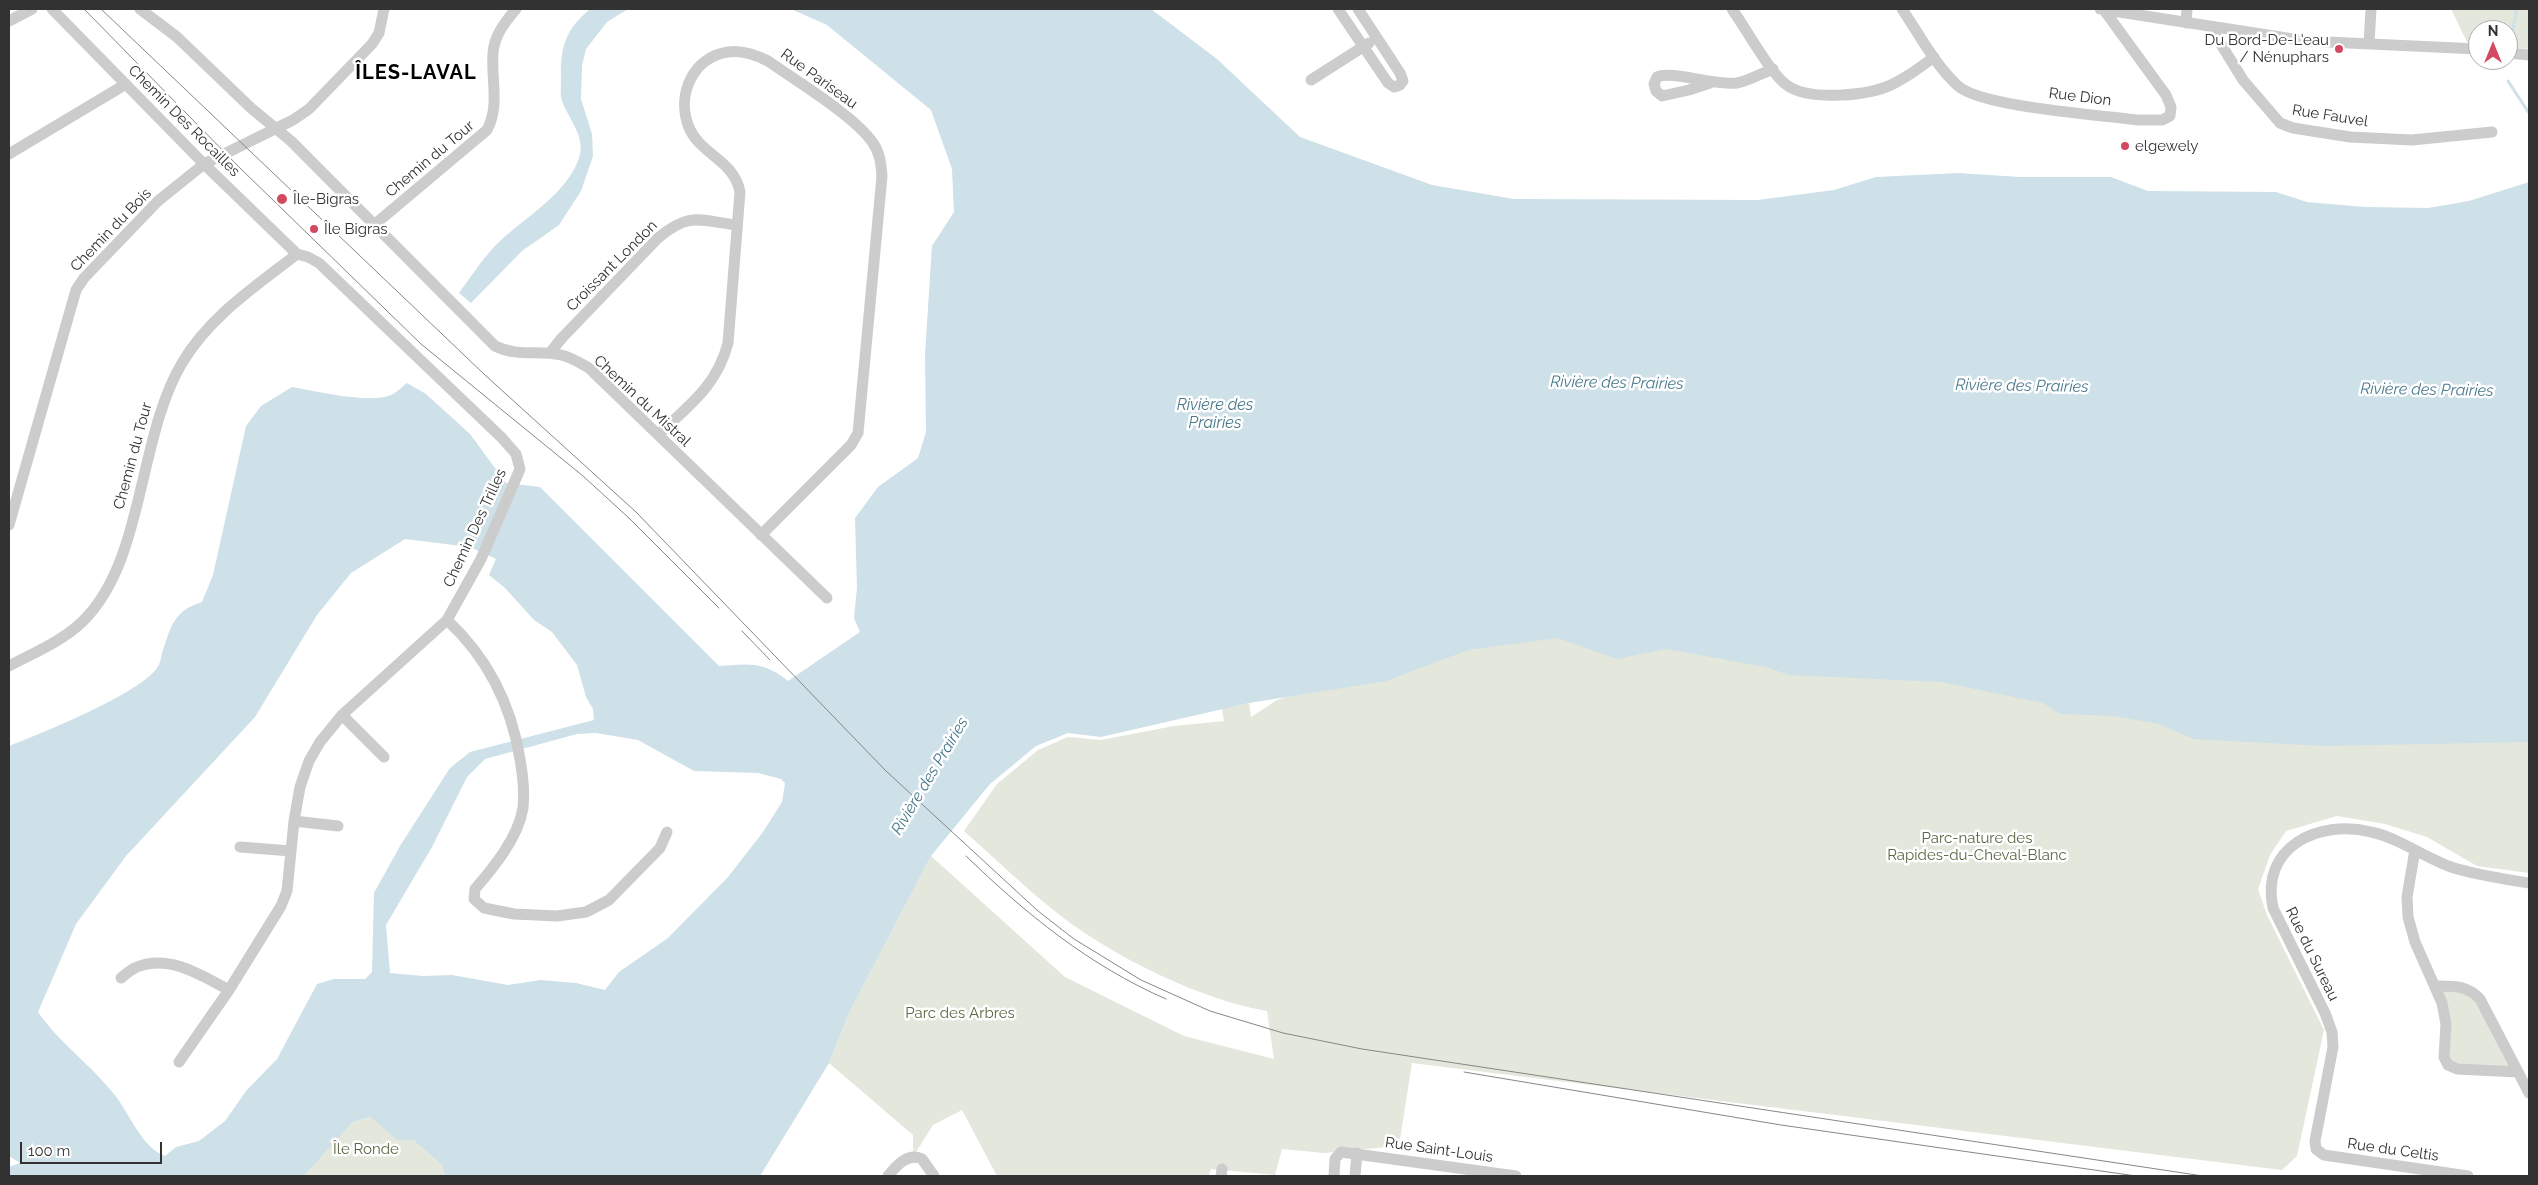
<!DOCTYPE html>
<meta charset="utf-8">
<style>
body{margin:0}
#map{position:relative;width:2538px;height:1185px;overflow:hidden;background:#fff;font-family:Raleway,sans-serif}
canvas{display:block}
.frame{position:absolute;inset:0;border:10px solid #323232;pointer-events:none}
.north{position:absolute;left:2468px;top:20px;width:50px;height:50px;box-sizing:border-box;background:#fff;border:1px solid #adadad;border-radius:50%;rotate:0deg;font-size:14px;font-weight:700;line-height:20px;text-align:center;color:#323232}
.north::after{content:'';display:block;margin:auto;width:18px;height:22px;background:#d24a62;clip-path:polygon(50% 0,100% 100%,50% 72%,0 100%)}
.scale{position:absolute;left:20px;top:1142px;width:142px;height:22px;box-sizing:border-box;border:2px solid #323232;border-top:0;padding-left:6px;font-size:15px;line-height:18px;white-space:nowrap;color:#323232;-webkit-text-stroke:4px #fff;paint-order:stroke}
</style>
<div id="map">
<canvas width="2538" height="1185"></canvas>
<div class="frame"></div>
<div class="north">N</div>
<div class="scale">100 m</div>
</div>
<script>
const ctx = document.querySelector('canvas').getContext('2d');
ctx.lineJoin = 'round';
function fillPath(path, color) { ctx.fillStyle = color; ctx.fill(path, 'evenodd'); }
function trace(path, color, width, dash) { ctx.strokeStyle = color; ctx.lineWidth = width; ctx.lineCap = dash ? 'butt' : 'round'; ctx.setLineDash(dash || []); ctx.stroke(path); }
function drawText(font, color, halo, rows, align = 'center') {
  ctx.font = font + ' Raleway,sans-serif'; ctx.lineWidth = 5; ctx.setLineDash([]); ctx.textBaseline = 'middle'; ctx.strokeStyle = halo; ctx.fillStyle = color; for (const [text, x, y, turn = 0] of rows) {
    ctx.save(); ctx.translate(x, y); ctx.rotate((+turn || 0) * Math.PI / 180); ctx.textAlign = isNaN(turn) ? turn : align; if (halo) ctx.strokeText(text, 0, 0); ctx.fillText(text, 0, 0); ctx.restore();
  }
}
const green = new Path2D(`
 M 2451,9 L 2529,9 L 2529,49 L 2508,47 L 2508,30 L 2478,30 L 2478,43 L 2467,42 Z
 M 1479,538 L 2529,589 L 2529,873 L 2477,866 L 2427,837 L 2385,824 L 2337,816 L 2286,831 L 2270,855 L 2258,889 L 2267,915 L 2324,1030 L 2297,1156 L 2282,1170 L 1412,1063 L 1399,1146 L 1324,1153 L 1282,1149 L 1275,1175 L 1211,1169 L 1209,1176 L 997,1176 L 962,1110 L 933,1125 L 913,1157 L 913,1135 L 829,1063 L 850,1011 L 931,856 L 1065,977 L 1184,1036 L 1274,1059 L 1267,1011 C 1201,1000 1114,957 1061,916 C 1027,890 996,859 964,831 L 997,784 L 1038,750 L 1068,737 L 1101,740 L 1174,726 L 1224,721 L 1222,709 L 1249,703 L 1251,717 L 1277,700 L 1359,674 Z
 M 2435,986 L 2472,991 L 2518,1072 L 2448,1065 L 2446,1024 Z
 M 372,1117 L 397,1140 L 413,1140 L 442,1165 L 445,1176 L 304,1176 L 353,1122 Z`);
const water = new Path2D(`
 M 590,9 L 628,9 L 607,22 L 586,49 L 582,65 L 581,99 L 592,134 L 593,156 L 581,191 L 559,225 L 522,251 L 471,303 L 459,293 C 470,278 481,261 494,247 C 521,219 562,199 578,161 C 588,139 569,120 562,101 C 560,95 561,85 561,78 C 560,47 566,29 590,9 Z
 M 791,9 L 1151,9 L 1217,59 L 1300,137 L 1432,185 L 1514,199 L 1758,200 L 1834,190 L 1876,177 L 1958,173 L 2020,177 L 2111,177 L 2148,191 L 2276,192 L 2307,202 L 2365,207 L 2428,208 L 2469,201 L 2529,182 L 2529,742 L 2324,746 L 2193,739 L 2159,724 L 2114,716 L 2060,714 L 2043,703 L 1941,682 L 1789,675 L 1766,667 L 1666,649 L 1617,659 L 1557,638 L 1468,650 L 1386,681 L 1249,703 L 1101,737 L 1068,733 L 1036,746 L 990,784 L 931,856 L 850,1011 L 829,1063 L 760,1176 L 445,1176 L 442,1165 L 413,1140 L 397,1140 L 371,1117 L 353,1122 L 304,1176 L 9,1176 L 9,1167 L 20,1163 L 9,1156 L 9,746 C 42,733 139,694 157,668 C 160,664 161,658 162,653 C 171,627 173,611 202,602 L 213,575 L 246,426 L 261,406 L 292,387 C 315,391 369,404 391,395 C 396,393 402,387 407,383 L 426,394 L 470,434 L 506,483 L 540,487 L 719,666 C 750,664 763,661 788,681 L 860,632 L 854,618 L 857,588 L 855,518 L 878,487 L 918,458 L 926,432 L 925,354 L 932,246 L 954,212 L 952,169 L 931,110 L 827,25 ZM 405,539 L 470,547 L 496,559 L 489,575 L 505,588 L 534,620 L 552,632 L 577,665 L 586,697 L 593,709 L 594,720 L 470,752 L 450,768 L 400,846 L 374,893 L 372,972 L 365,979 L 334,979 L 317,984 L 277,1059 L 246,1091 L 225,1121 L 199,1141 L 176,1147 L 165,1156 C 142,1147 131,1117 117,1098 C 93,1066 60,1044 38,1012 L 76,924 L 126,856 L 255,717 L 317,615 L 351,573 ZM 596,733 L 638,740 L 694,771 L 758,773 L 781,779 L 785,783 L 782,802 L 763,832 L 728,877 L 668,938 L 619,972 L 605,990 L 576,983 L 541,980 L 508,985 L 452,975 L 423,976 L 390,973 L 386,925 L 432,847 L 467,777 L 485,759 L 577,734 Z`);
const stream = new Path2D(`
 M 2510,43 L 2517,9
 M 2508,81 L 2529,113`);
const minor = new Path2D(`
 M 52,9 L 204,164 L 297,254
 M 140,9 L 177,37 L 251,108 L 291,141 L 495,346 C 517,357 538,350 561,355 C 571,357 580,363 589,368 L 827,598
 M 1338,9 L 1388,83 L 1394,87 L 1400,85 L 1403,81 L 1400,73 L 1358,9
 M 1732,9 C 1745,27 1771,75 1788,86 C 1811,101 1869,96 1893,84 C 1907,77 1921,67 1934,57
 M 1902,9 C 1919,34 1935,65 1958,86 C 1982,107 2100,115 2137,120 L 2162,120 L 2170,116 L 2171,107 L 2166,95 L 2104,10
 M 2100,9 L 2306,41 L 2478,49
 M 9,21 L 32,9
 M 2186,23 L 2187,9
 M 2211,28 L 2243,80 L 2280,123 L 2293,128 L 2350,137 L 2412,140 L 2492,132
 M 2369,43 L 2371,9
 M 2508,53 L 2529,55
 M 1311,80 L 1369,43
 M 1710,83 L 1689,90 L 1662,96 L 1656,91 L 1654,84 L 1657,77 C 1672,70 1714,86 1737,83 C 1749,81 1762,73 1773,69
 M 9,154 L 126,84
 M 374,225 L 487,130 C 500,106 491,80 493,53 C 494,36 505,22 516,9
 M 550,353 L 561,339 L 658,238 C 689,212 698,220 736,225
 M 658,435 C 689,405 717,386 728,343 L 740,192 C 734,159 699,155 688,125 C 677,94 693,57 728,52 C 742,50 756,55 768,61 C 795,80 856,117 873,143 C 880,153 881,164 882,176 L 858,433 L 851,445 L 761,535
 M 9,525 L 76,290 L 84,278 L 158,201 L 204,164 L 293,120 L 309,109 L 372,44 L 379,33 L 384,9
 M 447,620 C 487,657 511,704 520,759 C 523,776 525,791 523,808 C 518,838 494,867 475,889 L 474,899 L 484,908 L 514,914 L 557,916 L 586,912 L 609,900 L 660,848 L 667,832
 M 9,666 C 33,653 63,641 83,621 C 145,560 137,439 182,363 C 210,316 255,287 297,254
 M 342,715 L 384,757
 M 294,821 L 338,826
 M 240,847 L 291,851
 M 2415,850 L 2407,897 L 2408,917 L 2415,942 L 2442,1003 L 2446,1024 L 2444,1057 L 2448,1065 L 2457,1069 L 2518,1072
 M 121,978 C 125,975 131,969 137,967 C 169,954 201,975 229,990
 M 2435,986 C 2454,986 2467,985 2480,999 L 2529,1093
 M 179,1062 L 229,990 L 281,906 L 287,891 L 294,821 L 300,787 L 309,761 L 320,742 L 342,715 L 447,620 L 481,559 L 520,469 L 516,454 L 502,438 L 319,263 L 308,257 L 297,254
 M 888,1176 C 896,1166 908,1152 922,1159 L 934,1176
 M 1221,1176 L 1222,1169
 M 1334,1176 L 1335,1159 L 1341,1152 L 1516,1176
 M 1355,1176 L 1357,1153
 M 2468,1176 L 2324,1155 L 2316,1149 L 2315,1141 L 2333,1047 L 2332,1032 L 2325,1013 L 2273,908 C 2260,847 2318,819 2371,832 C 2399,838 2424,857 2451,867 C 2476,875 2503,879 2529,883`);
const tram = new Path2D(`
 M 84,9 L 240,168 L 421,344 L 583,476 L 630,519 L 719,608
 M 101,9 L 485,375 L 636,512 L 886,771 L 1038,911 L 1074,939 L 1141,980 L 1210,1011 L 1283,1033 L 1362,1049 L 2203,1176
 M 742,631 L 770,660
 M 966,856 C 1026,914 1090,966 1166,999
 M 1464,1072 L 1781,1125 L 2136,1176`);
const markers = [
 [2339,49,5,"#d24a62"],
 [2125,146,5,"#d24a62"],
 [282,199,6,"#d24a62"],
 [314,229,5,"#d24a62"]
];
const poiNames = [
 ["Du Bord-De-L'eau",2329,40,"right"],
 ["/ Nénuphars",2329,57,"right"],
 ["elgewely",2135,146],
 ["Île-Bigras",293,199],
 ["Île Bigras",324,229]
];
const streetNames = [
 ["Rue Pariseau",819,79,36],
 ["Rue Dion",2080,97,7],
 ["Rue Fauvel",2330,116,9],
 ["Chemin Des Rocailles",184,121,45],
 ["Chemin du Tour",430,159,-40],
 ["Chemin du Bois",111,230,-46],
 ["Croissant London",612,266,-45],
 ["Chemin du Mistral",642,401,43],
 ["Chemin du Tour",133,456,-75],
 ["Chemin Des Trilles",475,528,-65],
 ["Rue du Sureau",2312,954,64],
 ["Rue Saint-Louis",1439,1150,8],
 ["Rue du Celtis",2393,1150,8]
];
const parkNames = [
 ["Parc-nature des",1977,838],
 ["Rapides-du-Cheval-Blanc",1977,855],
 ["Parc des Arbres",960,1013],
 ["Île Ronde",366,1149]
];
const waterNames = [
 ["Rivière des Prairies",1617,383,1],
 ["Rivière des Prairies",2022,386,1],
 ["Rivière des Prairies",2427,390,1],
 ["Rivière des",1215,405],
 ["Prairies",1215,423],
 ["Rivière des Prairies",930,776,-59]
];
const districtNames = [
 ["ÎLES-LAVAL",416,73]
];
fillPath(green, '#e3e7dc');
fillPath(water, '#cee0e8');
trace(stream, '#cee0e8', 3);
trace(minor, '#ccc', 11);
trace(tram, '#878787', 1);
for (const [x, y, r, color] of markers) { const dot = new Path2D(); dot.arc(x, y, r, 0, 2 * Math.PI); ctx.fillStyle = color; ctx.fill(dot); trace(dot, '#fff', 2); }
drawText('15px', '#323232', '#fff', poiNames, 'left');
drawText('15px', '#323232', '#fff', streetNames);
drawText('15px', '#596943', '#fff', parkNames);
drawText('italic 16px', '#48788b', '#fff', waterNames);
ctx.letterSpacing = '1px';
drawText('bold 20px', '#000', '#fff', districtNames);
ctx.letterSpacing = '0px';
</script>
